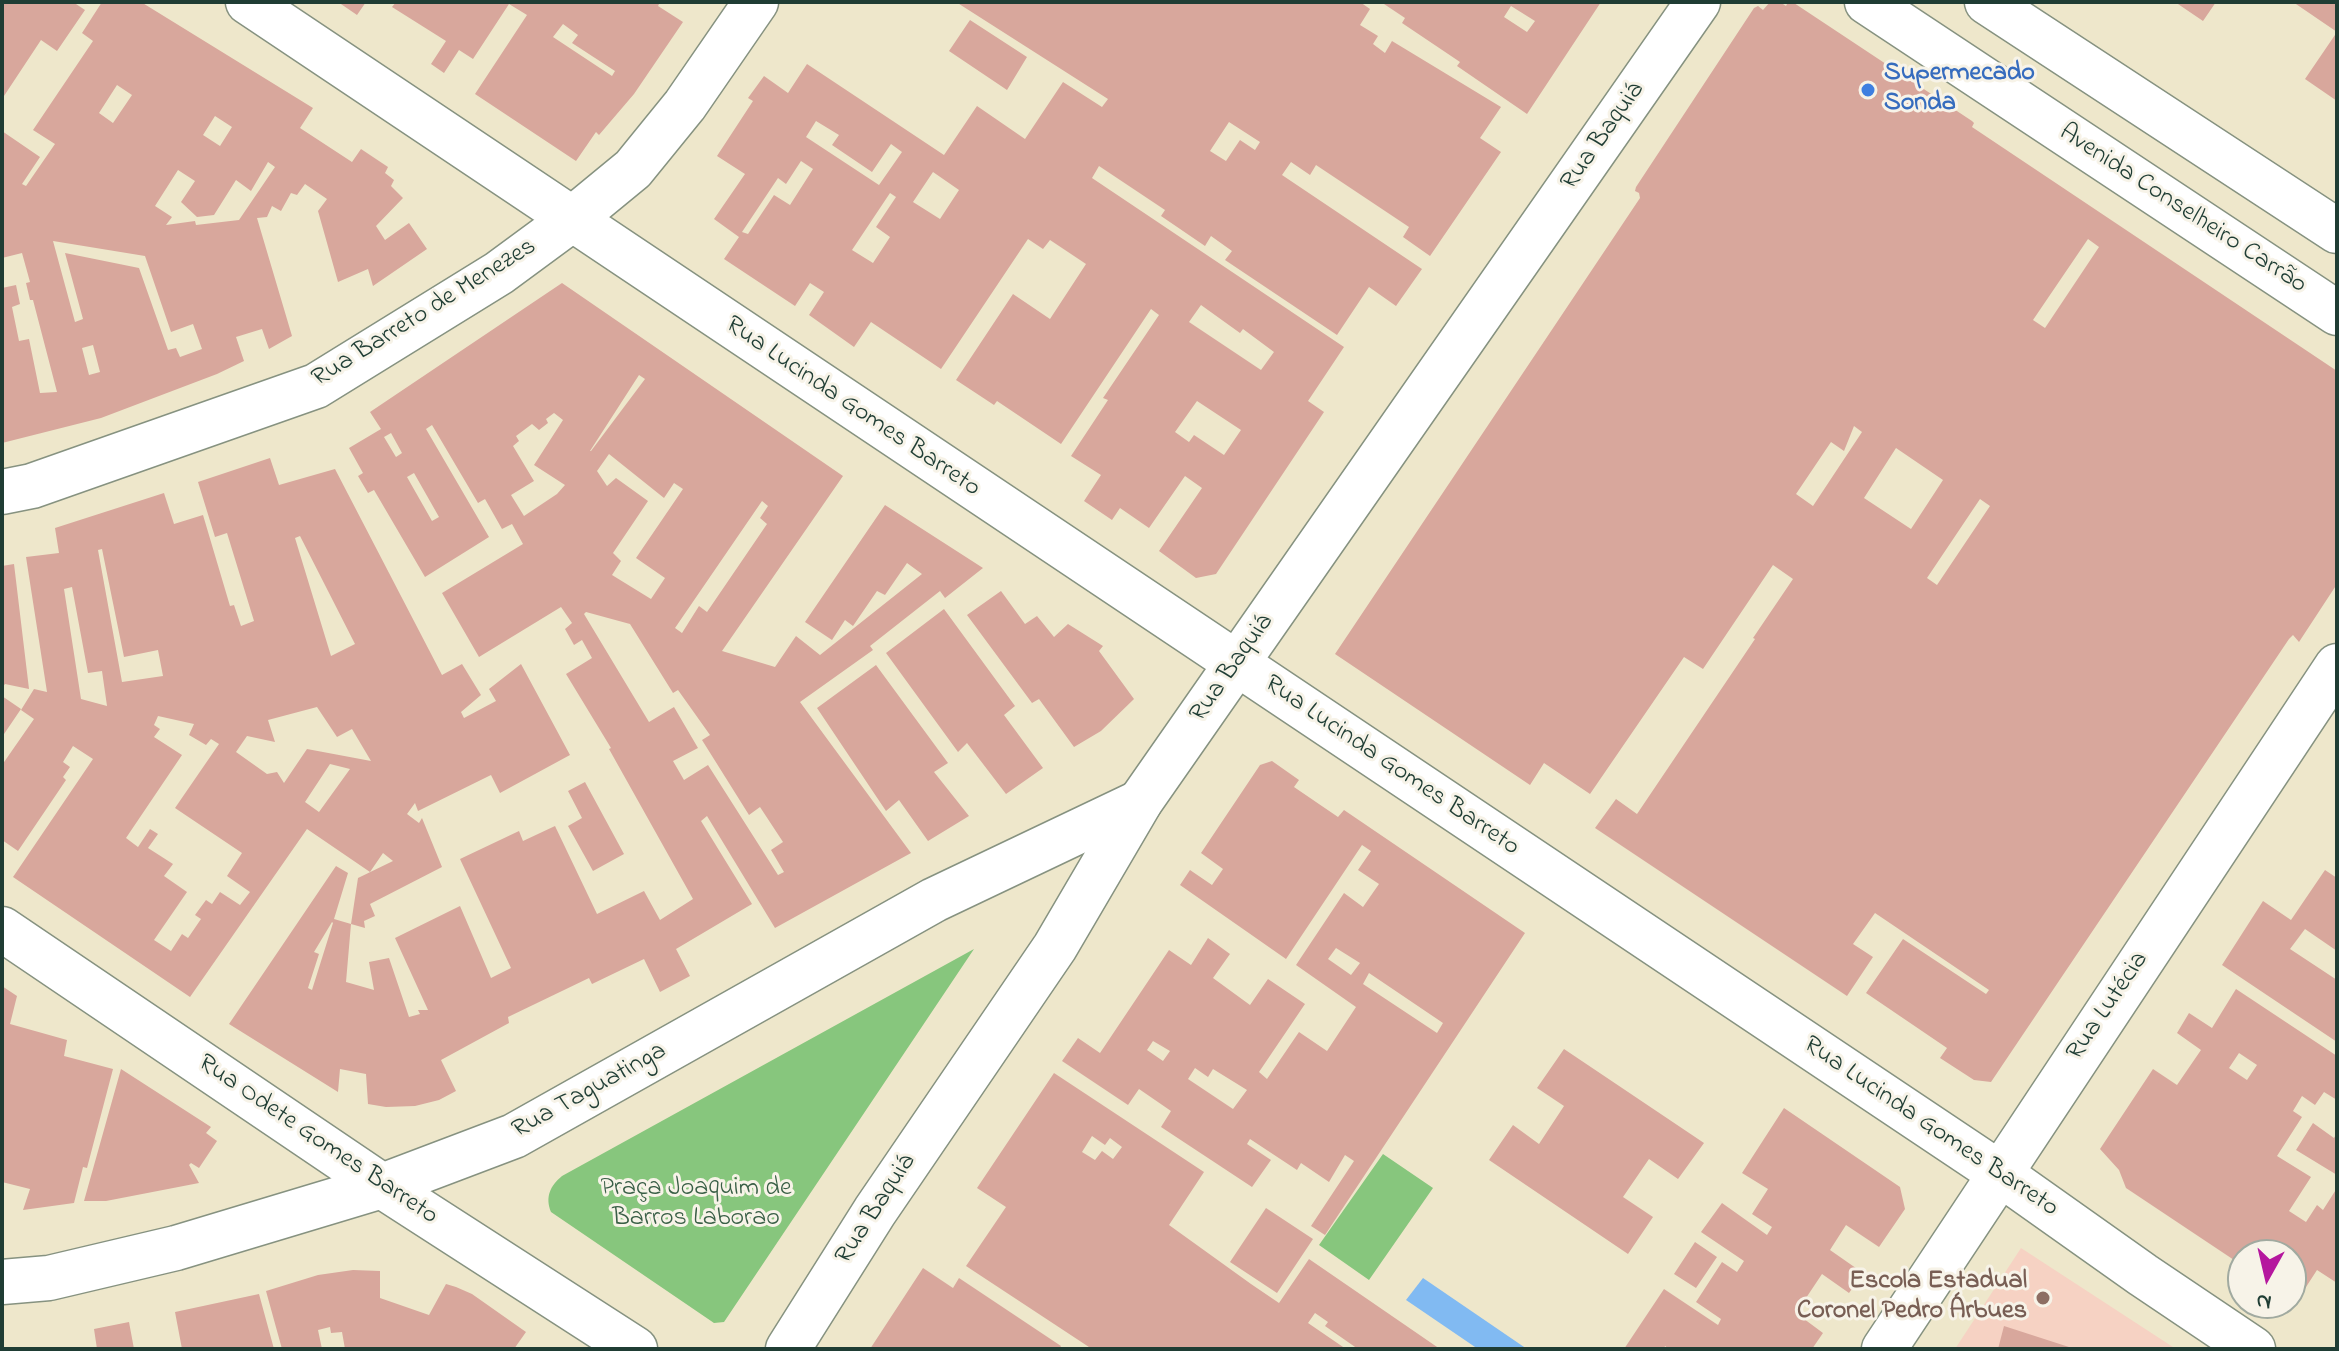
<!DOCTYPE html>
<meta charset="utf-8">
<style>
body{margin:0}
#map{position:relative;width:2339px;height:1351px;overflow:hidden;background:#eee7cb;font-family:"Indie Flower",sans-serif}
canvas{display:block}
.frame{position:absolute;inset:0;border:4px solid #1f3d34;pointer-events:none}
.north{position:absolute;left:2227px;top:1239px;width:80px;height:80px;box-sizing:border-box;background:#f7f3e8;border:2px solid #a1aaa0;border-radius:50%;rotate:188deg;font-size:22px;font-weight:700;line-height:32px;text-align:center;color:#1f3d34}
.north::after{content:'';display:block;margin:auto;width:28px;height:36px;background:#b5179e;clip-path:polygon(50% 0,100% 100%,50% 72%,0 100%)}
</style>
<div id="map">
<canvas width="2339" height="1351"></canvas>
<div class="frame"></div>
<div class="north">N</div>
</div>
<script>
const ctx = document.querySelector('canvas').getContext('2d');
ctx.lineJoin = 'round';
function fillPath(path, color) { ctx.fillStyle = color; ctx.fill(path, 'evenodd'); }
function trace(path, color, width, dash) { ctx.strokeStyle = color; ctx.lineWidth = width; ctx.lineCap = dash ? 'butt' : 'round'; ctx.setLineDash(dash || []); ctx.stroke(path); }
function drawText(font, color, halo, rows, align = 'center') {
  ctx.font = font + ' "Indie Flower",sans-serif'; ctx.lineWidth = 6; ctx.setLineDash([]); ctx.textBaseline = 'middle'; ctx.strokeStyle = halo; ctx.fillStyle = color; for (const [text, x, y, turn = 0] of rows) {
    ctx.save(); ctx.translate(x, y); ctx.rotate((+turn || 0) * Math.PI / 180); ctx.textAlign = isNaN(turn) ? turn : align; if (halo) ctx.strokeText(text, 0, 0); ctx.fillText(text, 0, 0); ctx.restore();
  }
}
const built = new Path2D(`
 M 2021,1248 L 2176,1349 L 1955,1349 Z`);
const green = new Path2D(`
 M 974,949 L 724,1322 L 714,1323 L 551,1212 C 545,1197 550,1186 562,1176 Z
 M 1383,1154 L 1433,1188 L 1369,1280 L 1319,1245 Z`);
const water = new Path2D(`
 M 1423,1278 L 1527,1349 L 1478,1349 L 1406,1300 Z`);
const building = new Path2D(`
 M 2,2 L 73,2 L 85,10 L 57,51 L 41,40 L 2,99 Z
 M 102,2 L 141,2 L 313,108 L 300,128 L 352,162 L 361,149 L 388,167 L 385,173 L 394,180 L 391,186 L 403,198 L 376,226 L 385,240 L 409,223 L 427,249 L 373,286 L 368,269 L 338,282 L 318,211 L 327,199 L 305,184 L 297,195 L 291,193 L 281,211 L 272,206 L 267,217 L 257,218 L 292,336 L 269,349 L 262,329 L 236,337 L 244,361 L 217,374 L 101,418 L 2,443 L 2,288 L 16,285 L 20,304 L 12,307 L 19,341 L 29,339 L 40,393 L 57,392 L 33,300 L 30,300 L 26,283 L 30,282 L 22,253 L 2,258 L 2,131 L 40,157 L 22,184 L 26,186 L 55,144 L 33,130 L 93,41 L 82,33 ZM 117,85 L 132,95 L 113,123 L 99,113 ZM 215,116 L 232,127 L 220,146 L 203,135 ZM 268,162 L 275,167 L 239,220 L 196,225 L 195,221 L 166,225 L 172,217 L 155,206 L 178,170 L 195,181 L 181,202 L 197,217 L 214,215 L 236,180 L 251,191 ZM 53,241 L 145,256 L 171,332 L 193,324 L 202,349 L 180,357 L 176,348 L 168,350 L 139,268 L 65,253 L 83,319 L 75,322 ZM 93,345 L 100,372 L 89,375 L 82,348 Z
 M 338,2 L 366,2 L 357,15 Z
 M 396,2 L 660,2 L 658,6 L 683,22 L 634,94 L 599,135 L 596,132 L 576,161 L 475,94 L 527,15 L 509,4 L 473,59 L 459,50 L 444,73 L 431,64 L 446,41 L 392,7 ZM 563,24 L 578,35 L 572,43 L 615,71 L 612,76 L 553,37 Z
 M 956,2 L 1360,2 L 1370,9 L 1360,25 L 1378,36 L 1373,44 L 1385,53 L 1392,41 L 1501,107 L 1480,138 L 1501,152 L 1430,256 L 1403,237 L 1409,227 L 1316,165 L 1310,175 L 1291,162 L 1282,175 L 1422,269 L 1396,306 L 1369,287 L 1337,335 L 1225,260 L 1232,251 L 1211,236 L 1205,246 L 1161,216 L 1165,210 L 1099,166 L 1092,178 L 1344,347 L 1308,401 L 1324,412 L 1216,574 L 1196,578 L 1159,551 L 1202,488 L 1185,476 L 1149,528 L 1120,508 L 1112,520 L 1084,501 L 1101,475 L 1071,456 L 1108,400 L 1103,398 L 1159,315 L 1151,309 L 1061,444 L 997,401 L 994,405 L 956,380 L 1013,294 L 1050,319 L 1086,264 L 1050,240 L 1043,249 L 1028,239 L 941,369 L 871,322 L 854,347 L 809,315 L 824,292 L 810,283 L 795,306 L 724,259 L 739,237 L 714,219 L 745,174 L 717,156 L 753,101 L 748,98 L 764,76 L 788,93 L 807,64 L 944,155 L 977,106 L 1025,139 L 1063,82 L 1102,107 L 1108,99 ZM 816,121 L 839,135 L 832,145 L 872,172 L 891,144 L 902,152 L 879,185 L 806,137 ZM 1229,122 L 1260,142 L 1255,150 L 1240,140 L 1226,161 L 1210,151 ZM 801,161 L 813,169 L 790,205 L 774,195 L 748,234 L 742,232 L 778,178 L 786,184 ZM 933,172 L 959,190 L 940,219 L 913,202 ZM 890,193 L 896,197 L 876,227 L 890,237 L 873,263 L 852,250 ZM 1201,305 L 1240,333 L 1243,329 L 1274,352 L 1261,370 L 1189,322 ZM 1197,401 L 1241,430 L 1224,455 L 1194,435 L 1189,442 L 1175,432 Z
 M 1381,2 L 1601,2 L 1527,114 L 1457,66 L 1460,62 L 1402,23 L 1405,18 ZM 1511,6 L 1535,21 L 1527,32 L 1504,17 Z
 M 1770,2 L 1780,2 L 1786,6 L 1788,2 L 1794,3 L 1972,121 L 1974,123 L 1972,127 L 1975,129 L 2337,371 L 2337,584 L 2299,642 L 2293,635 L 2289,639 L 1991,1082 L 1974,1080 L 1940,1058 L 1947,1048 L 1866,993 L 1903,939 L 1986,994 L 1989,990 L 1875,913 L 1853,944 L 1873,957 L 1847,996 L 1595,828 L 1616,799 L 1637,814 L 1755,639 L 1753,638 L 1793,579 L 1773,565 L 1703,669 L 1684,657 L 1590,794 L 1544,763 L 1530,785 L 1335,654 L 1640,198 L 1639,193 L 1635,191 L 1636,187 L 1754,8 L 1758,6 L 1763,10 ZM 2088,239 L 2099,247 L 2045,328 L 2033,320 ZM 1854,426 L 1862,432 L 1813,506 L 1796,494 L 1831,442 L 1844,451 ZM 1896,448 L 1943,480 L 1911,529 L 1864,498 ZM 1980,499 L 1990,506 L 1937,585 L 1927,578 Z
 M 2175,2 L 2216,2 L 2203,21 Z
 M 2293,2 L 2337,2 L 2337,32 Z
 M 970,20 L 1027,57 L 1007,90 L 949,51 Z
 M 2337,32 L 2337,101 L 2305,79 Z
 M 562,283 L 843,476 L 722,651 L 775,667 L 796,636 L 820,655 L 922,574 L 907,563 L 885,595 L 877,591 L 853,626 L 845,620 L 832,640 L 805,622 L 885,505 L 983,568 L 945,598 L 940,591 L 870,646 L 873,650 L 800,702 L 911,853 L 775,928 L 707,816 L 701,821 L 752,904 L 676,949 L 690,976 L 660,992 L 644,959 L 592,984 L 589,978 L 508,1017 L 509,1023 L 441,1060 L 456,1091 L 439,1100 L 415,1106 L 386,1107 L 368,1104 L 366,1074 L 340,1069 L 338,1092 L 229,1024 L 336,866 L 348,873 L 334,919 L 351,924 L 358,878 L 393,861 L 383,853 L 370,872 L 307,829 L 190,997 L 13,877 L 93,759 L 73,746 L 63,762 L 70,767 L 63,777 L 66,780 L 18,851 L 2,840 L 2,765 L 34,719 L 21,710 L 34,689 L 47,692 L 26,557 L 59,553 L 55,528 L 164,493 L 174,524 L 203,515 L 230,606 L 234,605 L 241,626 L 254,621 L 227,533 L 215,537 L 198,482 L 270,458 L 279,485 L 335,469 L 442,675 L 462,664 L 481,695 L 461,712 L 464,718 L 496,701 L 489,689 L 521,664 L 570,755 L 500,793 L 491,775 L 418,811 L 415,803 L 407,814 L 419,823 L 422,818 L 442,867 L 370,904 L 375,916 L 364,921 L 365,928 L 351,924 L 346,982 L 374,990 L 369,962 L 389,958 L 409,1017 L 420,1014 L 418,1010 L 428,1010 L 395,938 L 460,906 L 491,978 L 511,968 L 460,859 L 519,831 L 523,841 L 555,826 L 597,914 L 644,891 L 660,920 L 693,899 L 609,749 L 611,748 L 566,674 L 592,658 L 582,640 L 574,645 L 565,629 L 572,623 L 561,607 L 479,657 L 442,593 L 523,544 L 512,524 L 502,529 L 485,499 L 478,503 L 432,425 L 426,429 L 489,537 L 425,577 L 374,490 L 368,493 L 358,476 L 363,473 L 349,448 L 381,429 L 370,412 ZM 639,375 L 645,379 L 591,451 L 590,451 ZM 554,413 L 563,420 L 534,465 L 565,485 L 557,494 L 524,516 L 511,495 L 534,481 L 513,446 L 519,441 L 516,436 L 532,424 L 539,430 L 548,423 L 546,419 ZM 391,433 L 402,453 L 396,457 L 384,437 ZM 609,454 L 664,498 L 674,483 L 683,489 L 636,558 L 665,578 L 651,599 L 612,575 L 621,561 L 613,553 L 648,501 L 616,478 L 607,486 L 597,471 ZM 414,473 L 439,517 L 432,521 L 407,477 ZM 762,501 L 768,506 L 760,518 L 767,524 L 707,612 L 699,606 L 682,633 L 675,628 ZM 300,536 L 355,644 L 331,656 L 295,538 ZM 102,549 L 124,657 L 158,650 L 163,676 L 122,682 L 98,550 ZM 72,587 L 88,673 L 102,671 L 107,706 L 81,699 L 64,589 ZM 586,612 L 630,624 L 673,693 L 678,690 L 710,735 L 702,740 L 749,815 L 760,807 L 783,842 L 771,850 L 784,872 L 778,875 L 708,765 L 684,780 L 673,761 L 698,748 L 674,707 L 649,722 L 584,614 ZM 317,707 L 337,737 L 352,729 L 371,761 L 307,749 L 284,783 L 277,772 L 267,774 L 236,752 L 247,736 L 275,742 L 268,720 ZM 158,716 L 194,724 L 189,735 L 206,745 L 211,739 L 219,744 L 175,808 L 242,853 L 227,876 L 250,892 L 240,905 L 220,892 L 212,904 L 206,900 L 195,915 L 201,919 L 188,938 L 182,934 L 171,951 L 154,940 L 187,892 L 164,876 L 173,864 L 148,848 L 158,834 L 150,829 L 138,847 L 126,838 L 182,755 L 154,737 L 160,729 L 154,725 ZM 330,764 L 350,769 L 319,812 L 305,802 ZM 332,922 L 333,923 L 312,990 L 308,988 L 319,954 L 314,952 Z
 M 14,564 L 29,689 L 5,684 L 2,688 L 2,566 Z
 M 1001,591 L 1025,624 L 1037,616 L 1054,637 L 1068,624 L 1103,646 L 1099,651 L 1134,699 L 1101,731 L 1074,747 L 1039,699 L 1032,703 L 967,615 Z
 M 944,609 L 1015,706 L 1004,715 L 1043,768 L 1006,794 L 967,743 L 958,752 L 886,653 Z
 M 876,665 L 948,763 L 934,772 L 969,816 L 928,841 L 899,800 L 886,811 L 817,708 Z
 M 2,696 L 21,709 L 2,737 Z
 M 1272,761 L 1299,780 L 1294,787 L 1338,817 L 1344,810 L 1525,933 L 1325,1235 L 1311,1226 L 1354,1161 L 1345,1155 L 1329,1182 L 1301,1163 L 1297,1170 L 1250,1139 L 1247,1144 L 1271,1160 L 1252,1187 L 1161,1127 L 1171,1111 L 1139,1089 L 1128,1105 L 1062,1061 L 1078,1038 L 1100,1053 L 1169,950 L 1191,965 L 1208,938 L 1230,954 L 1213,978 L 1250,1005 L 1268,979 L 1305,1004 L 1259,1072 L 1267,1079 L 1299,1032 L 1327,1051 L 1356,1007 L 1296,965 L 1344,893 L 1363,907 L 1379,884 L 1358,870 L 1371,851 L 1362,845 L 1286,959 L 1180,885 L 1190,870 L 1212,885 L 1223,869 L 1201,853 L 1260,765 ZM 1336,948 L 1360,963 L 1351,975 L 1328,959 ZM 1369,973 L 1443,1023 L 1437,1033 L 1363,984 ZM 1153,1041 L 1170,1051 L 1163,1061 L 1147,1050 ZM 1195,1068 L 1208,1077 L 1213,1069 L 1247,1090 L 1233,1109 L 1188,1079 Z
 M 585,782 L 624,854 L 593,871 L 568,826 L 582,818 L 568,791 Z
 M 2325,870 L 2337,878 L 2337,951 L 2305,929 L 2290,949 L 2337,980 L 2337,1042 L 2222,965 L 2263,901 L 2291,920 Z
 M 2,986 L 17,996 L 10,1024 L 67,1040 L 64,1056 L 113,1069 L 87,1168 L 83,1167 L 74,1203 L 23,1210 L 30,1189 L 2,1182 Z
 M 2236,989 L 2337,1056 L 2337,1100 L 2324,1092 L 2315,1105 L 2302,1096 L 2293,1111 L 2302,1117 L 2277,1156 L 2311,1177 L 2289,1211 L 2306,1222 L 2317,1205 L 2323,1210 L 2337,1188 L 2337,1283 L 2317,1270 L 2297,1301 L 2291,1297 L 2291,1255 L 2243,1255 L 2243,1266 L 2126,1188 L 2119,1170 L 2100,1149 L 2153,1069 L 2177,1085 L 2201,1050 L 2177,1033 L 2189,1013 L 2212,1028 ZM 2239,1053 L 2257,1065 L 2247,1080 L 2229,1068 Z
 M 1564,1049 L 1704,1143 L 1678,1179 L 1649,1159 L 1623,1197 L 1653,1217 L 1628,1254 L 1489,1160 L 1513,1125 L 1539,1144 L 1564,1106 L 1537,1088 Z
 M 121,1069 L 211,1127 L 206,1133 L 217,1141 L 199,1168 L 191,1163 L 189,1165 L 199,1183 L 106,1201 L 84,1201 Z
 M 1054,1073 L 1204,1172 L 1169,1225 L 1251,1284 L 1279,1303 L 1309,1259 L 1440,1349 L 1358,1349 L 1325,1326 L 1328,1322 L 1315,1313 L 1308,1323 L 1346,1349 L 1092,1349 L 966,1266 L 1006,1207 L 977,1188 ZM 1092,1136 L 1105,1145 L 1110,1138 L 1122,1147 L 1113,1159 L 1102,1151 L 1095,1160 L 1082,1152 Z
 M 1784,1108 L 1900,1187 L 1905,1209 L 1879,1247 L 1846,1225 L 1830,1250 L 1863,1273 L 1849,1293 L 1822,1274 L 1796,1313 L 1823,1333 L 1812,1349 L 1669,1349 L 1665,1346 L 1664,1349 L 1624,1349 L 1664,1289 L 1718,1325 L 1721,1319 L 1696,1302 L 1722,1262 L 1737,1272 L 1744,1261 L 1701,1232 L 1722,1203 L 1767,1235 L 1772,1227 L 1752,1214 L 1768,1189 L 1742,1173 Z
 M 2313,1123 L 2334,1138 L 2337,1133 L 2337,1175 L 2296,1150 Z
 M 1266,1208 L 1313,1239 L 1277,1293 L 1230,1262 Z
 M 1695,1242 L 1717,1257 L 1696,1288 L 1674,1274 Z
 M 923,1268 L 953,1288 L 959,1278 L 1061,1346 L 1059,1349 L 870,1349 Z
 M 353,1270 L 380,1271 L 380,1298 L 429,1315 L 446,1284 L 456,1287 L 472,1294 L 526,1332 L 514,1349 L 345,1349 L 342,1332 L 331,1333 L 330,1327 L 318,1330 L 322,1349 L 282,1349 L 266,1291 L 318,1275 Z
 M 259,1294 L 274,1349 L 182,1349 L 175,1312 Z
 M 129,1322 L 134,1349 L 97,1349 L 94,1329 Z
 M 2004,1326 L 2072,1348 L 2072,1349 L 1998,1349 Z`);
const street = new Path2D(`
 M 248,2 L 1999,1173 L 2143,1275 L 2253,1349
 M 2,492 L 32,486 L 316,386 L 499,273 L 571,220 L 633,169 L 685,105 L 756,2
 M 2,929 L 382,1186 L 635,1349
 M 2,1282 L 49,1278 L 176,1248 L 382,1186 L 514,1136 L 934,900 L 1140,802
 M 1884,1349 L 2337,666`);
const secondary = new Path2D(`
 M 1867,2 L 2337,313
 M 1987,2 L 2337,231
 M 788,1349 L 875,1211 L 1055,947 L 1140,802 L 1698,2`);
const markers = [
 [1868,90,8,"#3f7fe0"],
 [2043,1298,8,"#8d6e63"]
];
const shopNames = [
 ["Supermecado",1884,75],
 ["Sonda",1884,105]
];
const streetNames = [
 ["Rua Baquiá",1604,137,-55],
 ["Avenida Conselheiro Carrão",2182,210,33],
 ["Rua Barreto de Menezes",425,314,-32],
 ["Rua Lucinda Gomes Barreto",852,408,34],
 ["Rua Baquiá",1233,669,-55],
 ["Rua Lucinda Gomes Barreto",1391,767,34],
 ["Rua Lutécia",2109,1007,-56],
 ["Rua Taguatinga",590,1092,-29],
 ["Rua Lucinda Gomes Barreto",1930,1128,34],
 ["Rua Odete Gomes Barreto",317,1141,34],
 ["Rua Baquiá",877,1210,-57]
];
const parkNames = [
 ["Praça Joaquim de",696,1190],
 ["Barros Laborao",696,1220]
];
const educationNames = [
 ["Escola Estadual",2027,1283],
 ["Coronel Pedro Árbues",2027,1313]
];
fillPath(built, '#f6d2c3');
fillPath(green, '#87c67d');
fillPath(water, '#81baf2');
fillPath(building, '#d8a79c');
trace(street, '#869280', 47);
trace(secondary, '#869280', 47);
trace(street, '#fff', 44);
trace(secondary, '#fff', 44);
for (const [x, y, r, color] of markers) { const dot = new Path2D(); dot.arc(x, y, r, 0, 2 * Math.PI); ctx.fillStyle = color; ctx.fill(dot); trace(dot, '#f7f3e8', 3); }
drawText('bold 26px', '#366cbe', '#f7f3e8', shopNames, 'left');
drawText('26px', '#1f3d34', '#f7f3e8', streetNames);
drawText('26px', '#395f46', '#f7f3e8', parkNames);
drawText('bold 26px', '#785e54', '#f7f3e8', educationNames, 'right');
</script>
